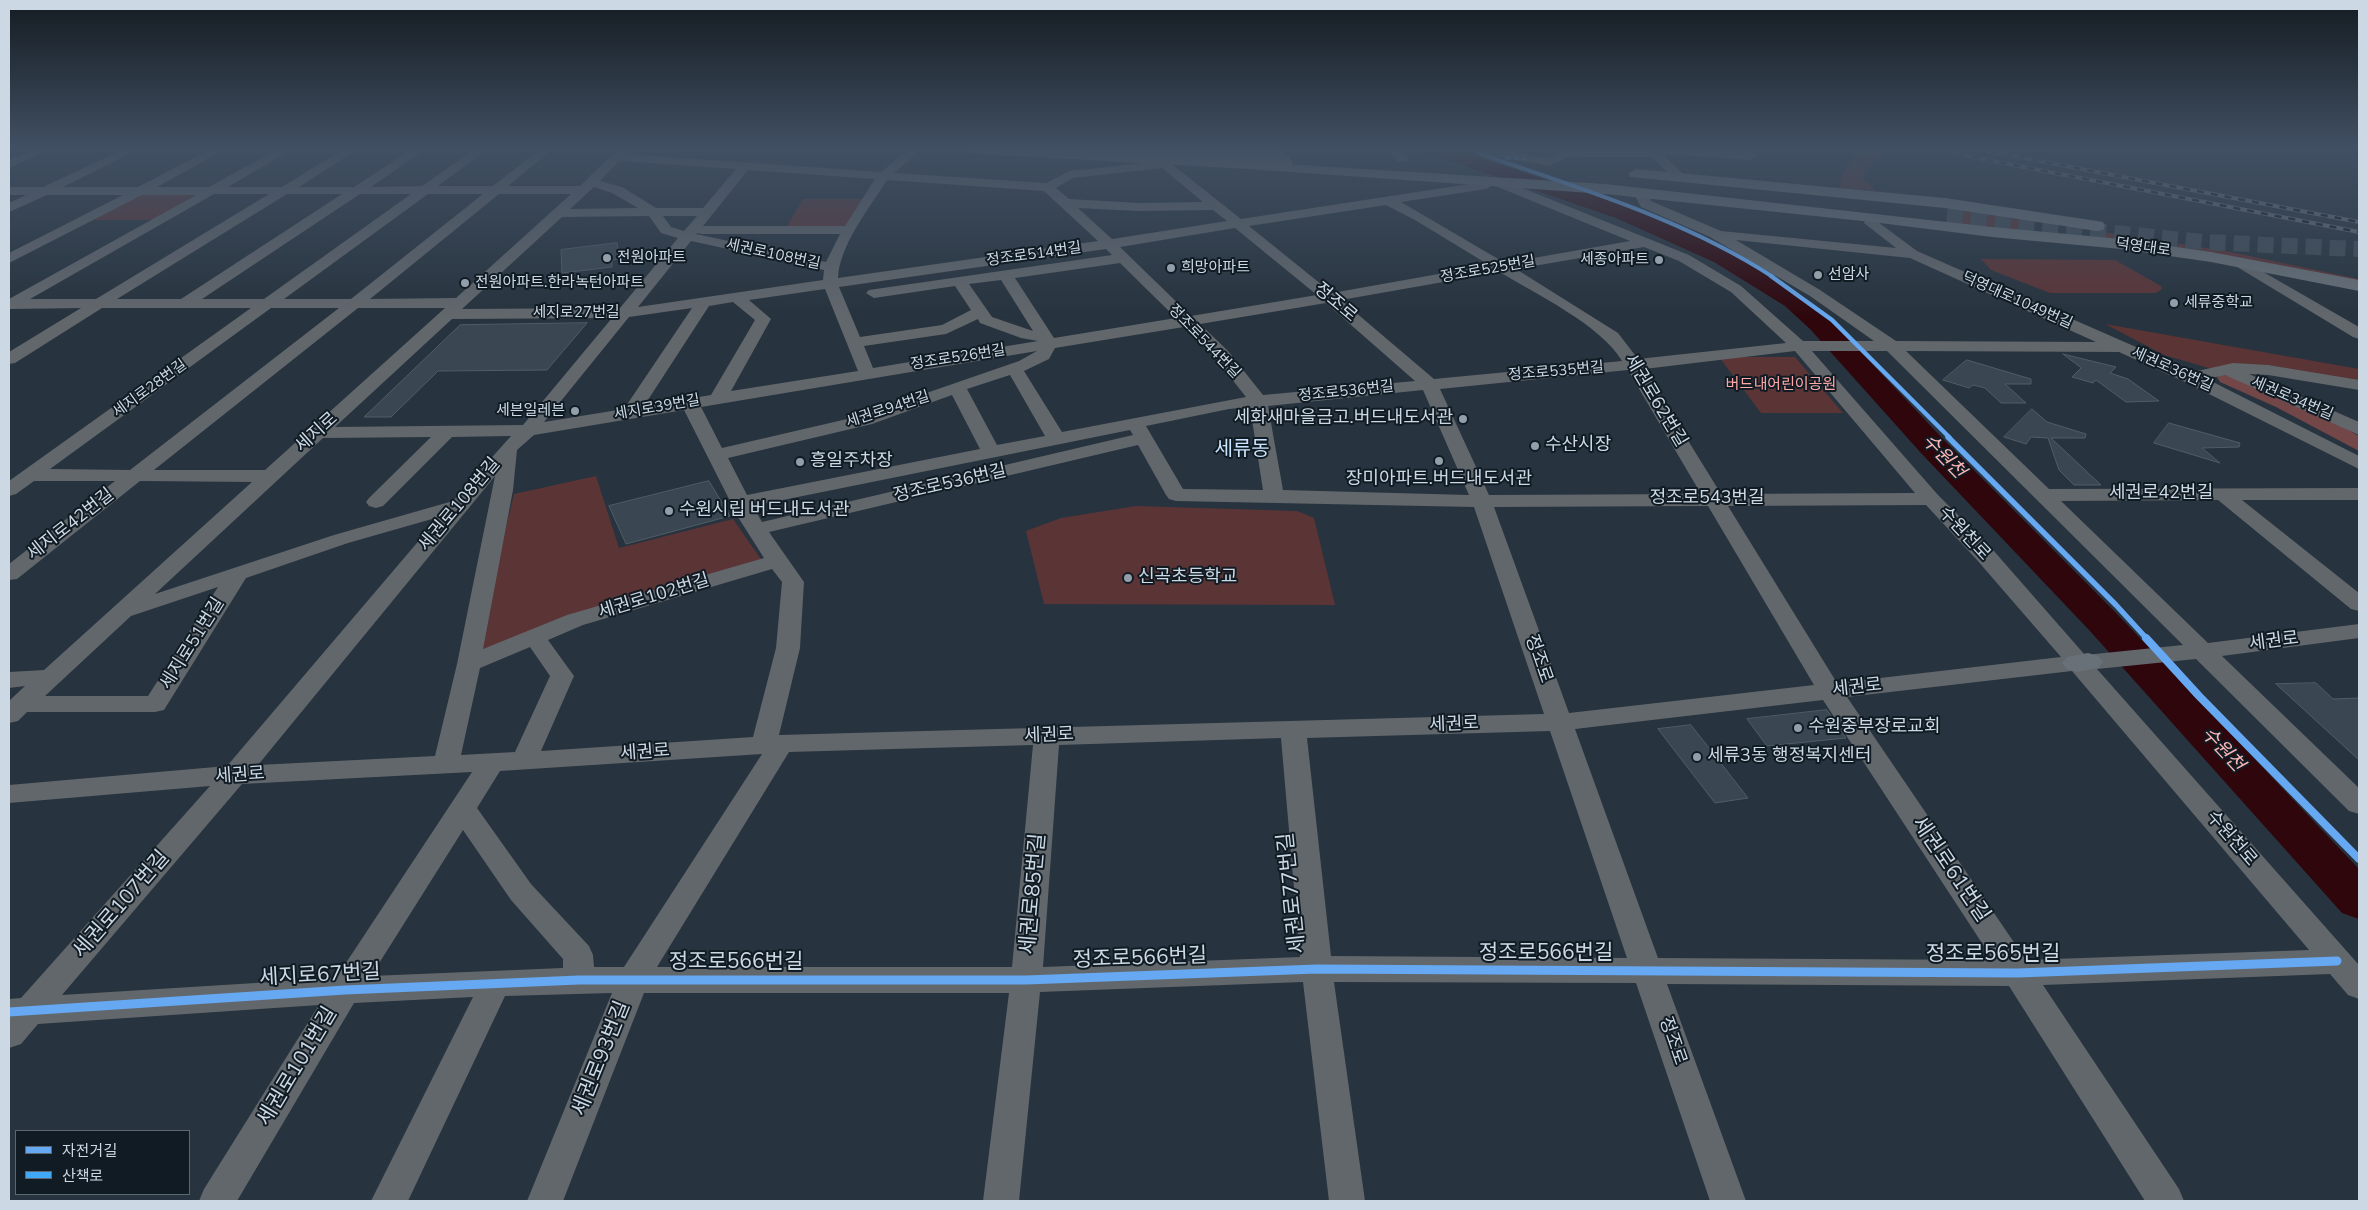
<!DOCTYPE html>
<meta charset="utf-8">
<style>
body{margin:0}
#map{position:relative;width:2368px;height:1210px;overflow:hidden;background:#27333e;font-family:"Nunito Sans","Noto Sans KR",sans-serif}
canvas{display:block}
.frame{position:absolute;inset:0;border:10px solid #ccd9e5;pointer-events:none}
.legend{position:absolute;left:15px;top:1130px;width:175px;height:65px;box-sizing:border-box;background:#111b23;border:1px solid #5c6771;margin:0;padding:6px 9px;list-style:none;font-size:15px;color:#ccd9e5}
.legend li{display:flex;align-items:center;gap:10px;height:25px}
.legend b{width:25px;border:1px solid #5c6771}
</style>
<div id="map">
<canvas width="2368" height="1210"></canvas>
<div class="frame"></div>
<ul class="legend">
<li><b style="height:6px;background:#66a8f1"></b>자전거길</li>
<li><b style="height:6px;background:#3fa9f5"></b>산책로</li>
</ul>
</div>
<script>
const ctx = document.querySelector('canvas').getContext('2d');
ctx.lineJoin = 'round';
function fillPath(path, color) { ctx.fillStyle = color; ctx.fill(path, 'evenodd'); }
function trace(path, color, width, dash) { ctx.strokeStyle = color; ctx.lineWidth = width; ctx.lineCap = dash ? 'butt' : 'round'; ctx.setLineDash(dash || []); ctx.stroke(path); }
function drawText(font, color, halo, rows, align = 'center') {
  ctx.font = font + ' "Nunito Sans","Noto Sans KR",sans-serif'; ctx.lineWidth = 4; ctx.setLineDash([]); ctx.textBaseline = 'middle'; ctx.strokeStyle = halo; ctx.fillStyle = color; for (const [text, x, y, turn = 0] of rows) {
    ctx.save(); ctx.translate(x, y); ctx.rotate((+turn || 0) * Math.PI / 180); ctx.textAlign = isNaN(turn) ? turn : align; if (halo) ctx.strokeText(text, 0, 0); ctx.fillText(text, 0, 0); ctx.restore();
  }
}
const green = new Path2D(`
 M 1854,149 L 1884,149 L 1862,177 L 1876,191 L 1840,188 L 1841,175 L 1854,158 Z
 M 197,194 L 153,220 L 89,220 L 136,195 Z
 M 803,199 L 864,199 L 848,226 L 787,226 Z
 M 1948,208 L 2021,220 L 2032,226 C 2019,237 1972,226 1954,224 Z
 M 2095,231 L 2226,251 L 2359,279 L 2359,284 L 2094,238 L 2090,234 Z
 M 1981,259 L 2115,260 L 2161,286 L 2162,289 L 2156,293 L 2050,293 L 1991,270 Z
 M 2105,324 L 2359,369 L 2359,381 L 2268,369 L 2212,369 L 2164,355 Z
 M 1719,357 L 1795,357 L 1843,413 L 1761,413 Z
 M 596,476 L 619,548 L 733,519 L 763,562 L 475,656 L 514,494 Z
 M 1136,506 L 1297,511 L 1314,518 L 1335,605 L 1044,604 L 1026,531 L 1061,518 Z`);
const forest = new Path2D(`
 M 2221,374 L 2233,377 L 2343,427 L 2359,436 L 2359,451 L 2276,407 L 2220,382 L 2217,377 Z`);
const river = new Path2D(`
 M 1424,149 L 1453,149 L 1632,208 L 1730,252 L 1803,296 L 1828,317 L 1943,439 L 2118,615 L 2359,869 L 2359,919 L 2342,913 L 2090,631 L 1921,453 L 1810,329 L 1785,306 L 1714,262 L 1616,218 L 1427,153 Z`);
const building = new Path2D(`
 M 617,243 L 619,259 L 612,260 L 612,267 L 562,273 L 561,250 Z
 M 587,323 L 547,370 L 438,371 L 391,417 L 364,417 L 460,325 Z
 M 2063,354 L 2116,367 L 2110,373 L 2128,379 L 2159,401 L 2126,402 L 2096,380 L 2093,383 L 2072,377 L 2081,368 Z
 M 1967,360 L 2031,379 L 2031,384 L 2005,384 L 2026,403 L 2001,403 L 1985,388 L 1973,385 L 1969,388 L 1943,380 Z
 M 2032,409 L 2047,422 L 2086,434 L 2085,438 L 2051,438 L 2101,485 L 2074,485 L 2059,470 L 2048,438 L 2031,437 L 2026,444 L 2004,437 Z
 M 2169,423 L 2240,443 L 2239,447 L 2202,448 L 2220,463 L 2154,443 Z
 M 709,481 L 730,516 L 626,544 L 609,506 Z
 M 2316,683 L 2333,699 L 2359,698 L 2359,760 L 2276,684 Z
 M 1827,710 L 1846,738 L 1767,746 L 1747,719 Z
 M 1691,725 L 1748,798 L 1715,803 L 1658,729 Z`);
const majorTunnel = new Path2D(`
 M 1947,216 L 2204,242 L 2359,249`);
const minor = new Path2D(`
 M 34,149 L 50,149 L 9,168 L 9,160 Z
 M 124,149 L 139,149 L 63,187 L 138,187 L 211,149 L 226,149 L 157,187 L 209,187 L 278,149 L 292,149 L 228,187 L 282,187 L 344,149 L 358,149 L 299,187 L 354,187 L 412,149 L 426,149 L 371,187 L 422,186 L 475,149 L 488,149 L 438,186 L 493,186 L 540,149 L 553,149 L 508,186 L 580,186 L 618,149 L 630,149 L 626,154 L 881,172 L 909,149 L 922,149 L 894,173 L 1046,183 L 1070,171 L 1154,162 L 1140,149 L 1153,149 L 1241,219 L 1482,182 L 1486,178 L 1495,177 L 1689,255 L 1741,286 L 1803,341 L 1874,341 L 1810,296 L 1710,237 L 1641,207 L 1633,192 L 1639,188 L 1644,189 L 1651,201 L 1721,231 L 1896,248 L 1864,223 L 1867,214 L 1877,214 L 1878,222 L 1917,251 L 2193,372 L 2233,363 L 2268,365 L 2359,380 L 2359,390 L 2268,375 L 2249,374 L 2359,422 L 2359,435 L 2225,375 L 2207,379 L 2359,456 L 2359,469 L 2185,382 L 2119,352 L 1906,351 L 2049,489 L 2359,488 L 2359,500 L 2242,500 L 2359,593 L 2359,611 L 2351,609 L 2218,500 L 2061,501 L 2208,643 L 2359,624 L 2359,638 L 2222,656 L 2359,788 L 2359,814 L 2349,811 L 2196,659 L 2097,669 L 2359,965 L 2359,999 L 2348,995 L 2330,974 L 2043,985 L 2179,1189 L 2184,1201 L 2145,1201 L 2009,986 L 1667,984 L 1746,1201 L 1710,1201 L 1636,983 L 1334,982 L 1365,1201 L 1329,1201 L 1303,982 L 1040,992 L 1019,1201 L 983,1201 L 1009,993 L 644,993 L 563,1201 L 527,1201 L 612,993 L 505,996 L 408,1201 L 371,1201 L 473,997 L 354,1003 L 237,1201 L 199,1201 L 204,1189 L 319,1005 L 38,1024 L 21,1044 L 9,1048 L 9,999 L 21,998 L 210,786 L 9,803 L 9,785 L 227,766 L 439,517 L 348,543 L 246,578 L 164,710 L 155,712 L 27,712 L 18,721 L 9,723 L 9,701 L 25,686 L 9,688 L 9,672 L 44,670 L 252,482 L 140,481 L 17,579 L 9,580 L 9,564 L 115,481 L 34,481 L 16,494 L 9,496 L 9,481 L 251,308 L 102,308 L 15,363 L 9,364 L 9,352 L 81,308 L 9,309 L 9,299 L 196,195 L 142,195 L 9,263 L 9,253 L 123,195 L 47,195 L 9,212 L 9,203 L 26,195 L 9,195 L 9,187 L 43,187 ZM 619,161 L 736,169 L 703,208 L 656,208 L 622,187 L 600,181 ZM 1162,168 L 1203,202 L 1139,203 L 1069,199 L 1056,188 L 1073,178 ZM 748,170 L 875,179 L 845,226 L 703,226 ZM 887,180 L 1044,191 L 1098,241 L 838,278 C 839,246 870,207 887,180 ZM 1493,185 L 1630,241 L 1505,263 L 1401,202 L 1486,189 ZM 594,187 L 612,193 L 638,208 L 570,209 ZM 214,194 L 269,194 L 96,299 L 30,299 ZM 287,194 L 342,194 L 181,299 L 117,299 ZM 360,194 L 411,194 L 264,299 L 202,299 ZM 428,194 L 483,194 L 351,299 L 284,299 ZM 499,194 L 571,194 L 456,298 L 370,299 ZM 1386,205 L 1415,220 L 1489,265 L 1332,293 L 1249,226 ZM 1078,208 L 1139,211 L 1213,210 L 1227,221 L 1112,239 ZM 649,216 L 661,233 L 678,238 L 620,308 L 462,309 L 562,217 ZM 663,216 L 697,216 L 684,231 L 671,227 ZM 1235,228 L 1317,295 L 1191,316 L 1120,247 ZM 697,233 L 702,234 L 840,234 L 826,262 L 696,234 ZM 1736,240 L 1910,258 L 2096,342 L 1896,341 L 1820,290 ZM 691,241 L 824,270 L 823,280 L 638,307 ZM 1644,247 L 1679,261 L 1731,292 L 1786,343 L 1638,359 L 1618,333 L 1516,269 ZM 1106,249 L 1112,255 L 869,290 L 866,293 L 874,298 L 955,286 L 971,310 L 942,325 L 860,337 L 839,287 ZM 1120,263 L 1176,318 L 1054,338 L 1015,278 ZM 1500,272 C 1537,295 1601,325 1622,361 L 1434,379 L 1341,300 ZM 1001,280 L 1033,331 L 992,317 L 969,284 ZM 825,289 L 858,371 L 731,391 L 771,319 L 749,300 ZM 733,302 L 755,320 L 711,395 L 644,406 L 709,306 ZM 1326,303 L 1415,381 L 1263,395 L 1228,351 L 1200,324 ZM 271,308 L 339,308 L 130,470 L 50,469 ZM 358,308 L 445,308 L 265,470 L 154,470 ZM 692,308 L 624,409 L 544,422 L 629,317 ZM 612,318 L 523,425 L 335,427 L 452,319 ZM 978,319 L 980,323 L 1021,338 L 1038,341 L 873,368 L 864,346 L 946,334 ZM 1184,327 L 1216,359 L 1246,397 L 1062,432 L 1024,371 L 1049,359 L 1055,348 ZM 1037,351 L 1019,361 L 860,416 L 722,448 L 701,407 ZM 1795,351 L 1915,493 L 1721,494 L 1644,369 ZM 1812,351 L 1887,351 L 2183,645 L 2085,655 L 1993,550 L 1938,495 ZM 1628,370 L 1701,494 L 1489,495 L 1440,389 ZM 1010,375 L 1045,436 L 997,445 L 967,389 ZM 1423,390 L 1469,495 L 1283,490 L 1268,406 ZM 952,395 L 980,449 L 747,495 L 728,458 L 872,424 ZM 1250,407 L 1263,490 L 1183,489 L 1146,426 L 1229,409 ZM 684,410 L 730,501 L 729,503 L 764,558 L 567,615 L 483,649 L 513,490 L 517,450 L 534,435 ZM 1130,430 L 1133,435 L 762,522 L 753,506 ZM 511,436 L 453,501 L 334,535 L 155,594 L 323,438 L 431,437 L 369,498 L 366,502 L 369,506 L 376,508 L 383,506 L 452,437 ZM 1138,445 L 1166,495 L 1169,499 L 1176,501 L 1474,507 L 1544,714 L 779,735 L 800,648 L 804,582 L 769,532 ZM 495,476 L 457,664 L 435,756 L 258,765 ZM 1926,505 L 1977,560 L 2061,657 L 1837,683 L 1728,506 ZM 1708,506 L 1814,685 L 1569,713 L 1494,507 ZM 772,569 L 782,582 L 776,648 L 753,737 L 541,751 L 574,676 L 548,640 L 583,625 ZM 218,587 L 148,696 L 45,696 L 131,616 ZM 530,647 L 550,676 L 515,752 L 461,755 L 480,668 ZM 2072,671 L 2309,950 L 2026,960 L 1847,697 ZM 1823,700 L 1993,960 L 1658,958 L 1575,729 ZM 1550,731 L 1627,958 L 1331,956 L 1307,738 ZM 1281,738 L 1300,957 L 1043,967 L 1059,745 ZM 1033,745 L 1012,967 L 657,967 L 789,752 ZM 762,754 L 624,967 L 594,967 L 593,955 L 589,946 L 531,884 L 477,808 L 500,771 ZM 472,772 L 336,978 L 62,995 L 242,784 ZM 463,830 L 511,900 L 563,959 L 563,968 L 371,976 Z
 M 1388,149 L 1400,149 L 1408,159 L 1406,162 L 1398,162 Z
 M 1474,149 L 1498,149 L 1547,158 L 1563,151 L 1583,149 L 1690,149 L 1750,152 L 1756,156 L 1750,160 L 1663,154 L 1686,177 L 1680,181 L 1676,180 L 1651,157 L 1583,157 L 1566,158 L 1549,166 L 1480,153 Z
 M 2239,258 L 2359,327 L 2359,339 L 2353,337 L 2234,265 L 2232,262 L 2234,259 Z`);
const major = new Path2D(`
 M 960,149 C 977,149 1066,146 1073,155 L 1066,159 L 967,153 Z
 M 1188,149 L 1279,149 L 1285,153 L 1278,157 L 1195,153 Z
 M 1253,162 L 1605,184 L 1992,227 L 2121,239 L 2211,252 L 2359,280 L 2359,291 L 2211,262 L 2121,249 L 1992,237 L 1872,222 L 1605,194 L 1248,169 L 1246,166 L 1248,163 Z
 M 1636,169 L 1945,198 L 2097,221 L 2103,222 L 2105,226 L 2103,230 L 2097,231 L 1945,208 L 1631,177 L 1628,174 Z
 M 2088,653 L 2098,656 L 2103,662 L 2098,668 L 2077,672 L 2067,669 L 2062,663 L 2067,657 Z`);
const rail = new Path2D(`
 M 1931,149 L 2359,232
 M 1977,149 L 2359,222`);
const majorBridge = new Path2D(`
 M 1036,149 L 1284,163`);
const quiet = new Path2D(`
 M 1505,158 L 1528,159`);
const cyclewayFar4 = new Path2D(`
 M 1478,153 C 1578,188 1684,219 1773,277`);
const cyclewayFar3 = new Path2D(`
 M 1771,276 L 1832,320 L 1950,438`);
const cyclewayFar2 = new Path2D(`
 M 1948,437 L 2116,605 L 2148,640`);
const cyclewayFar1 = new Path2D(`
 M 2146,638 L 2199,696 L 2359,859`);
const cycleway = new Path2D(`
 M 9,1012 L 345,990 L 579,980 L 1026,980 L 1317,969 L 2018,973 L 2337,961`);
const markers = [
 [607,258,5,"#929fab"],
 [1659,260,5,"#929fab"],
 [1171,268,5,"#929fab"],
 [1818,275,5,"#929fab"],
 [465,283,5,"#929fab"],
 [2174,303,5,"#929fab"],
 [575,411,5,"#929fab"],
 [1463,419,5,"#929fab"],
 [1535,446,5,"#929fab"],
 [1439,461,5,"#929fab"],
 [800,462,5,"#929fab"],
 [669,511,5,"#929fab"],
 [1128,578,5,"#929fab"],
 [1798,728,5,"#929fab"],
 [1697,757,5,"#929fab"]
];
const farStreetnames = [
 ["덕영대로",2143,248,8],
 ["세권로108번길",773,255,12],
 ["정조로514번길",1034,255,-8],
 ["정조로525번길",1488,270,-10],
 ["덕영대로1049번길",2017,301,24],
 ["세지로27번길",576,313],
 ["정조로544번길",1204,342,46],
 ["정조로526번길",958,358,-9],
 ["세권로36번길",2172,370,24],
 ["정조로535번길",1556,372,-5],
 ["세지로28번길",150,389,-36],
 ["정조로536번길",1346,392,-6],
 ["세권로34번길",2292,399,23],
 ["세지로39번길",657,408,-10],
 ["세권로94번길",888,410,-18]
];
const farPoinames = [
 ["전원아파트",617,258],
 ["세종아파트",1649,260,"right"],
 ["희망아파트",1181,268],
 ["선암사",1828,275],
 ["전원아파트.한라녹턴아파트",475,283],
 ["세류중학교",2184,303],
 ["세븐일레븐",565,411,"right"]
];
const farParknames = [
 ["버드내어린이공원",1781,385]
];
const streetNames = [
 ["정조로",1335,303,40],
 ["세권로62번길",1655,401,59],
 ["세지로",317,433,-42],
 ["정조로536번길",950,484,-13],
 ["세권로42번길",2161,494],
 ["정조로543번길",1707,499],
 ["세권로108번길",460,505,-50],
 ["세지로42번길",71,525,-38],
 ["수원천로",1964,534,47],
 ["세권로102번길",654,597,-17],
 ["세권로",2274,642,-7],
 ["세지로51번길",193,644,-58],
 ["정조로",1538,659,71],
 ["세권로",1857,688,-6],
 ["세권로",1454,725,-2],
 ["세권로",1049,736,-2],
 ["세권로",645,753,-4],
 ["세권로",240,776,-4],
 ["수원천로",2231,839,49],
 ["정조로",1672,1041,71]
];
const poiNames = [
 ["세화새마을금고.버드내도서관",1453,419,"right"],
 ["수산시장",1545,446],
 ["흥일주차장",810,462],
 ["장미아파트.버드내도서관",1439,480,"center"],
 ["수원시립 버드내도서관",679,511],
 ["신곡초등학교",1138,578],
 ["수원중부장로교회",1808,728],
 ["세류3동 행정복지센터",1707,757]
];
const waterNames = [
 ["수원천",1943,457,46],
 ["수원천",2222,750,47]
];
const quarterNames = [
 ["세류동",1242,450]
];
const nearStreetnames = [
 ["세권로61번길",1950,870,56],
 ["세권로77번길",1293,893,-96],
 ["세권로85번길",1034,894,-85],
 ["세권로107번길",122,905,-49],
 ["정조로566번길",1546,954],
 ["정조로565번길",1993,955],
 ["정조로566번길",1140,959,-2],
 ["정조로566번길",736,963],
 ["세지로67번길",320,976,-3],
 ["세권로93번길",602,1059,-68],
 ["세권로101번길",298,1067,-59]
];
fillPath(green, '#5b3436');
fillPath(forest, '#734648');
fillPath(river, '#2e060c');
fillPath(building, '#3a4752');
trace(building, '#515c65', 1);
trace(majorTunnel, '#404c57', 16, [16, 8]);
fillPath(minor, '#62676c');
fillPath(major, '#697178');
trace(rail, '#656c74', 4);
trace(rail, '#111b23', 2.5, [7]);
trace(majorBridge, '#697178', 16);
trace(quiet, '#3fa9f5', 3, [5.5, 3]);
trace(cyclewayFar4, '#66a8f1', 4);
trace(cyclewayFar3, '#66a8f1', 4.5);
trace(cyclewayFar2, '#66a8f1', 5.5);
trace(cyclewayFar1, '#66a8f1', 8);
trace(cycleway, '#66a8f1', 9);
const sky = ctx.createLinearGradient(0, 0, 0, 318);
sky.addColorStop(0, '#151c22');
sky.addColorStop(0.47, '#415063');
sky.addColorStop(1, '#41506300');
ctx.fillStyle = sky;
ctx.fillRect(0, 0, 2368, 318);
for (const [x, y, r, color] of markers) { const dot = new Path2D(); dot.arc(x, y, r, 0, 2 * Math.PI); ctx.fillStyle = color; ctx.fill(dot); trace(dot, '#111b23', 2); }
drawText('15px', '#ccd9e5', '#111b23', farStreetnames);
drawText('15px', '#ccd9e5', '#111b23', farPoinames, 'left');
drawText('15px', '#ffa8a8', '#111b23', farParknames);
drawText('18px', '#ccd9e5', '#111b23', streetNames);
drawText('18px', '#ccd9e5', '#111b23', poiNames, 'left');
drawText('italic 19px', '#fcb6b5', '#111b23', waterNames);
drawText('20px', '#cbe5ff', '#111b23', quarterNames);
drawText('21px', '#ccd9e5', '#111b23', nearStreetnames);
</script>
